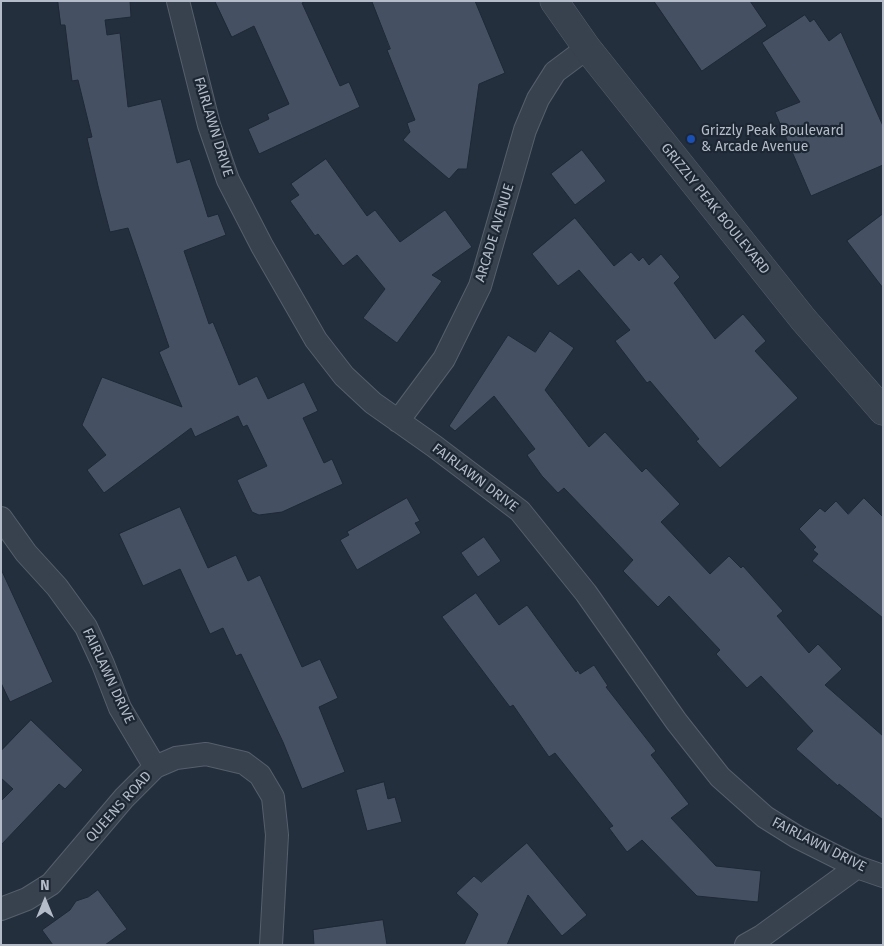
<!DOCTYPE html>
<style>
body{margin:0}
#map{position:relative;width:884px;height:946px;overflow:hidden;background:#242f3e;font-family:"Fira Sans",sans-serif}
canvas{display:block}
.frame{position:absolute;inset:0;border:2px solid #b4bcc9;pointer-events:none}
.north{position:absolute;left:20px;top:876px;width:50px;height:50px;-webkit-text-stroke:4px #1d2633;paint-order:stroke;rotate:0deg;font-size:14px;font-weight:700;line-height:20px;text-align:center;color:#b4bcc9}
.north::after{content:'';display:block;margin:auto;width:18px;height:22px;background:#b4bcc9;clip-path:polygon(50% 0,100% 100%,50% 72%,0 100%)}
</style>
<div id="map">
<canvas width="884" height="946"></canvas>
<div class="frame"></div>
<div class="north">N</div>
</div>
<script>
const ctx = document.querySelector('canvas').getContext('2d');
ctx.lineJoin = 'round';
function fillPath(path, color) { ctx.fillStyle = color; ctx.fill(path, 'evenodd'); }
function trace(path, color, width, dash) { ctx.strokeStyle = color; ctx.lineWidth = width; ctx.lineCap = dash ? 'butt' : 'round'; ctx.setLineDash(dash || []); ctx.stroke(path); }
function drawText(font, color, halo, rows, align = 'center') {
  ctx.font = font + ' "Fira Sans",sans-serif'; ctx.lineWidth = 4.5; ctx.setLineDash([]); ctx.textBaseline = 'middle'; ctx.strokeStyle = halo; ctx.fillStyle = color; for (const [text, x, y, turn = 0] of rows) {
    ctx.save(); ctx.translate(x, y); ctx.rotate((+turn || 0) * Math.PI / 180); ctx.textAlign = isNaN(turn) ? turn : align; if (halo) ctx.strokeText(text, 0, 0); ctx.fillText(text, 0, 0); ctx.restore();
  }
}
const building = new Path2D(`
 M 58,1 L 130,1 L 131,17 L 105,20 L 107,35 L 120,33 L 128,107 L 161,99 L 177,163 L 190,159 L 208,217 L 218,214 L 226,235 L 184,251 L 209,324 L 213,322 L 239,385 L 257,376 L 268,399 L 304,382 L 318,411 L 303,418 L 324,463 L 332,459 L 343,484 L 282,512 L 259,515 L 252,512 L 237,480 L 267,466 L 247,425 L 243,427 L 238,416 L 195,437 L 191,428 L 104,493 L 87,470 L 106,455 L 82,425 L 102,377 L 182,407 L 159,352 L 169,347 L 128,228 L 110,232 L 98,186 L 87,138 L 92,137 L 78,80 L 72,81 L 65,25 L 61,25 Z
 M 215,1 L 306,1 L 302,3 L 340,86 L 349,82 L 360,107 L 259,154 L 248,129 L 269,119 L 267,114 L 289,104 L 254,26 L 232,37 Z
 M 372,1 L 475,1 L 505,73 L 479,84 L 467,169 L 458,169 L 449,179 L 403,140 L 410,132 L 407,123 L 415,120 L 387,50 L 390,49 Z
 M 654,1 L 750,1 L 767,26 L 702,71 Z
 M 805,15 L 810,22 L 814,19 L 829,41 L 841,32 L 883,126 L 883,165 L 811,196 L 775,112 L 800,102 L 762,43 Z
 M 582,150 L 606,181 L 575,205 L 551,174 Z
 M 326,159 L 367,216 L 375,210 L 400,242 L 445,210 L 472,247 L 432,275 L 442,281 L 397,343 L 363,318 L 385,289 L 357,255 L 343,266 L 318,234 L 315,236 L 290,201 L 299,195 L 291,184 Z
 M 883,214 L 883,288 L 847,241 Z
 M 575,218 L 614,266 L 631,252 L 639,261 L 643,257 L 649,265 L 661,254 L 680,277 L 674,283 L 715,339 L 743,314 L 766,341 L 755,351 L 798,398 L 720,468 L 696,441 L 699,439 L 650,381 L 647,383 L 615,341 L 630,330 L 579,270 L 558,286 L 532,254 Z
 M 550,331 L 574,348 L 545,390 L 589,447 L 605,432 L 642,472 L 646,468 L 680,504 L 661,522 L 710,574 L 729,556 L 741,568 L 743,566 L 783,611 L 777,616 L 809,653 L 818,644 L 842,669 L 825,685 L 883,736 L 883,820 L 839,784 L 838,786 L 796,749 L 813,731 L 761,676 L 747,688 L 716,654 L 720,650 L 669,596 L 658,607 L 623,571 L 633,560 L 564,488 L 558,493 L 542,476 L 527,455 L 535,449 L 494,396 L 455,431 L 449,426 L 508,335 L 535,352 Z
 M 407,498 L 420,521 L 415,523 L 421,533 L 357,570 L 340,540 L 349,535 L 347,532 Z
 M 864,498 L 883,517 L 883,618 L 812,561 L 818,554 L 813,550 L 816,547 L 799,529 L 820,508 L 825,512 L 836,501 L 848,514 Z
 M 180,507 L 208,568 L 236,555 L 248,581 L 260,575 L 302,667 L 320,659 L 338,698 L 319,707 L 345,772 L 302,789 L 283,742 L 241,654 L 236,656 L 223,628 L 210,634 L 180,569 L 143,586 L 119,534 Z
 M 484,537 L 501,561 L 478,577 L 461,553 Z
 M 1,569 L 53,682 L 10,702 L 1,683 Z
 M 476,593 L 499,625 L 527,605 L 576,672 L 578,670 L 580,674 L 594,665 L 608,686 L 606,687 L 656,751 L 651,755 L 689,804 L 671,818 L 716,866 L 761,871 L 758,902 L 697,896 L 642,840 L 627,852 L 609,828 L 613,826 L 555,753 L 549,757 L 513,705 L 510,707 L 442,617 Z
 M 31,720 L 83,770 L 65,789 L 59,784 L 1,845 L 1,801 L 13,789 L 1,778 L 1,751 Z
 M 384,782 L 388,799 L 395,797 L 402,822 L 367,831 L 356,790 Z
 M 527,843 L 587,915 L 562,936 L 528,895 L 507,945 L 464,945 L 478,914 L 456,893 L 474,876 L 481,882 Z
 M 98,890 L 127,929 L 105,945 L 53,945 L 42,930 L 70,910 L 76,901 L 88,897 Z
 M 383,920 L 387,945 L 314,945 L 313,930 Z`);
const minor = new Path2D(`
 M 178,1 L 209,125 L 228,180 L 262,246 L 316,340 L 344,376 L 373,403 L 434,446 L 520,511 L 586,593 L 676,721 L 720,777 L 765,817 L 797,837 L 857,867 L 883,876
 M 398,421 L 444,359 L 480,286 L 525,130 L 538,99 L 555,72 L 587,48
 M 1,518 L 26,553 L 57,587 L 86,627 L 103,664 L 120,708 L 155,767
 M 1,909 L 27,899 L 51,884 L 124,798 L 155,767 L 176,758 L 206,754 L 244,763 L 260,775 L 273,797 L 277,835 L 271,945
 M 746,945 L 762,936 L 857,867`);
const tertiary = new Path2D(`
 M 554,1 L 587,48 L 803,319 L 883,411`);
const markers = [
 [691,139,5,"#1a4fb4"]
];
const streetNames = [
 ["FAIRLAWN DRIVE",213,127,73],
 ["GRIZZLY PEAK BOULEVARD",715,209,51],
 ["ARCADE AVENUE",495,233,-73],
 ["FAIRLAWN DRIVE",475,478,37],
 ["FAIRLAWN DRIVE",108,676,65],
 ["QUEENS ROAD",119,807,-48],
 ["FAIRLAWN DRIVE",819,845,27]
];
const poiNames = [
 ["Grizzly Peak Boulevard",701,131],
 ["& Arcade Avenue",701,147]
];
fillPath(building, '#455162');
trace(building, '#1f2835', 1);
trace(minor, '#565f6c', 24);
trace(tertiary, '#565f6c', 29);
trace(minor, '#38414e', 22);
trace(tertiary, '#38414e', 28);
for (const [x, y, r, color] of markers) { const dot = new Path2D(); dot.arc(x, y, r, 0, 2 * Math.PI); ctx.fillStyle = color; ctx.fill(dot); trace(dot, '#1d2633', 2); }
drawText('14px', '#b4bcc9', '#1d2633', streetNames);
drawText('14px', '#b4bcc9', '#1d2633', poiNames, 'left');
</script>
